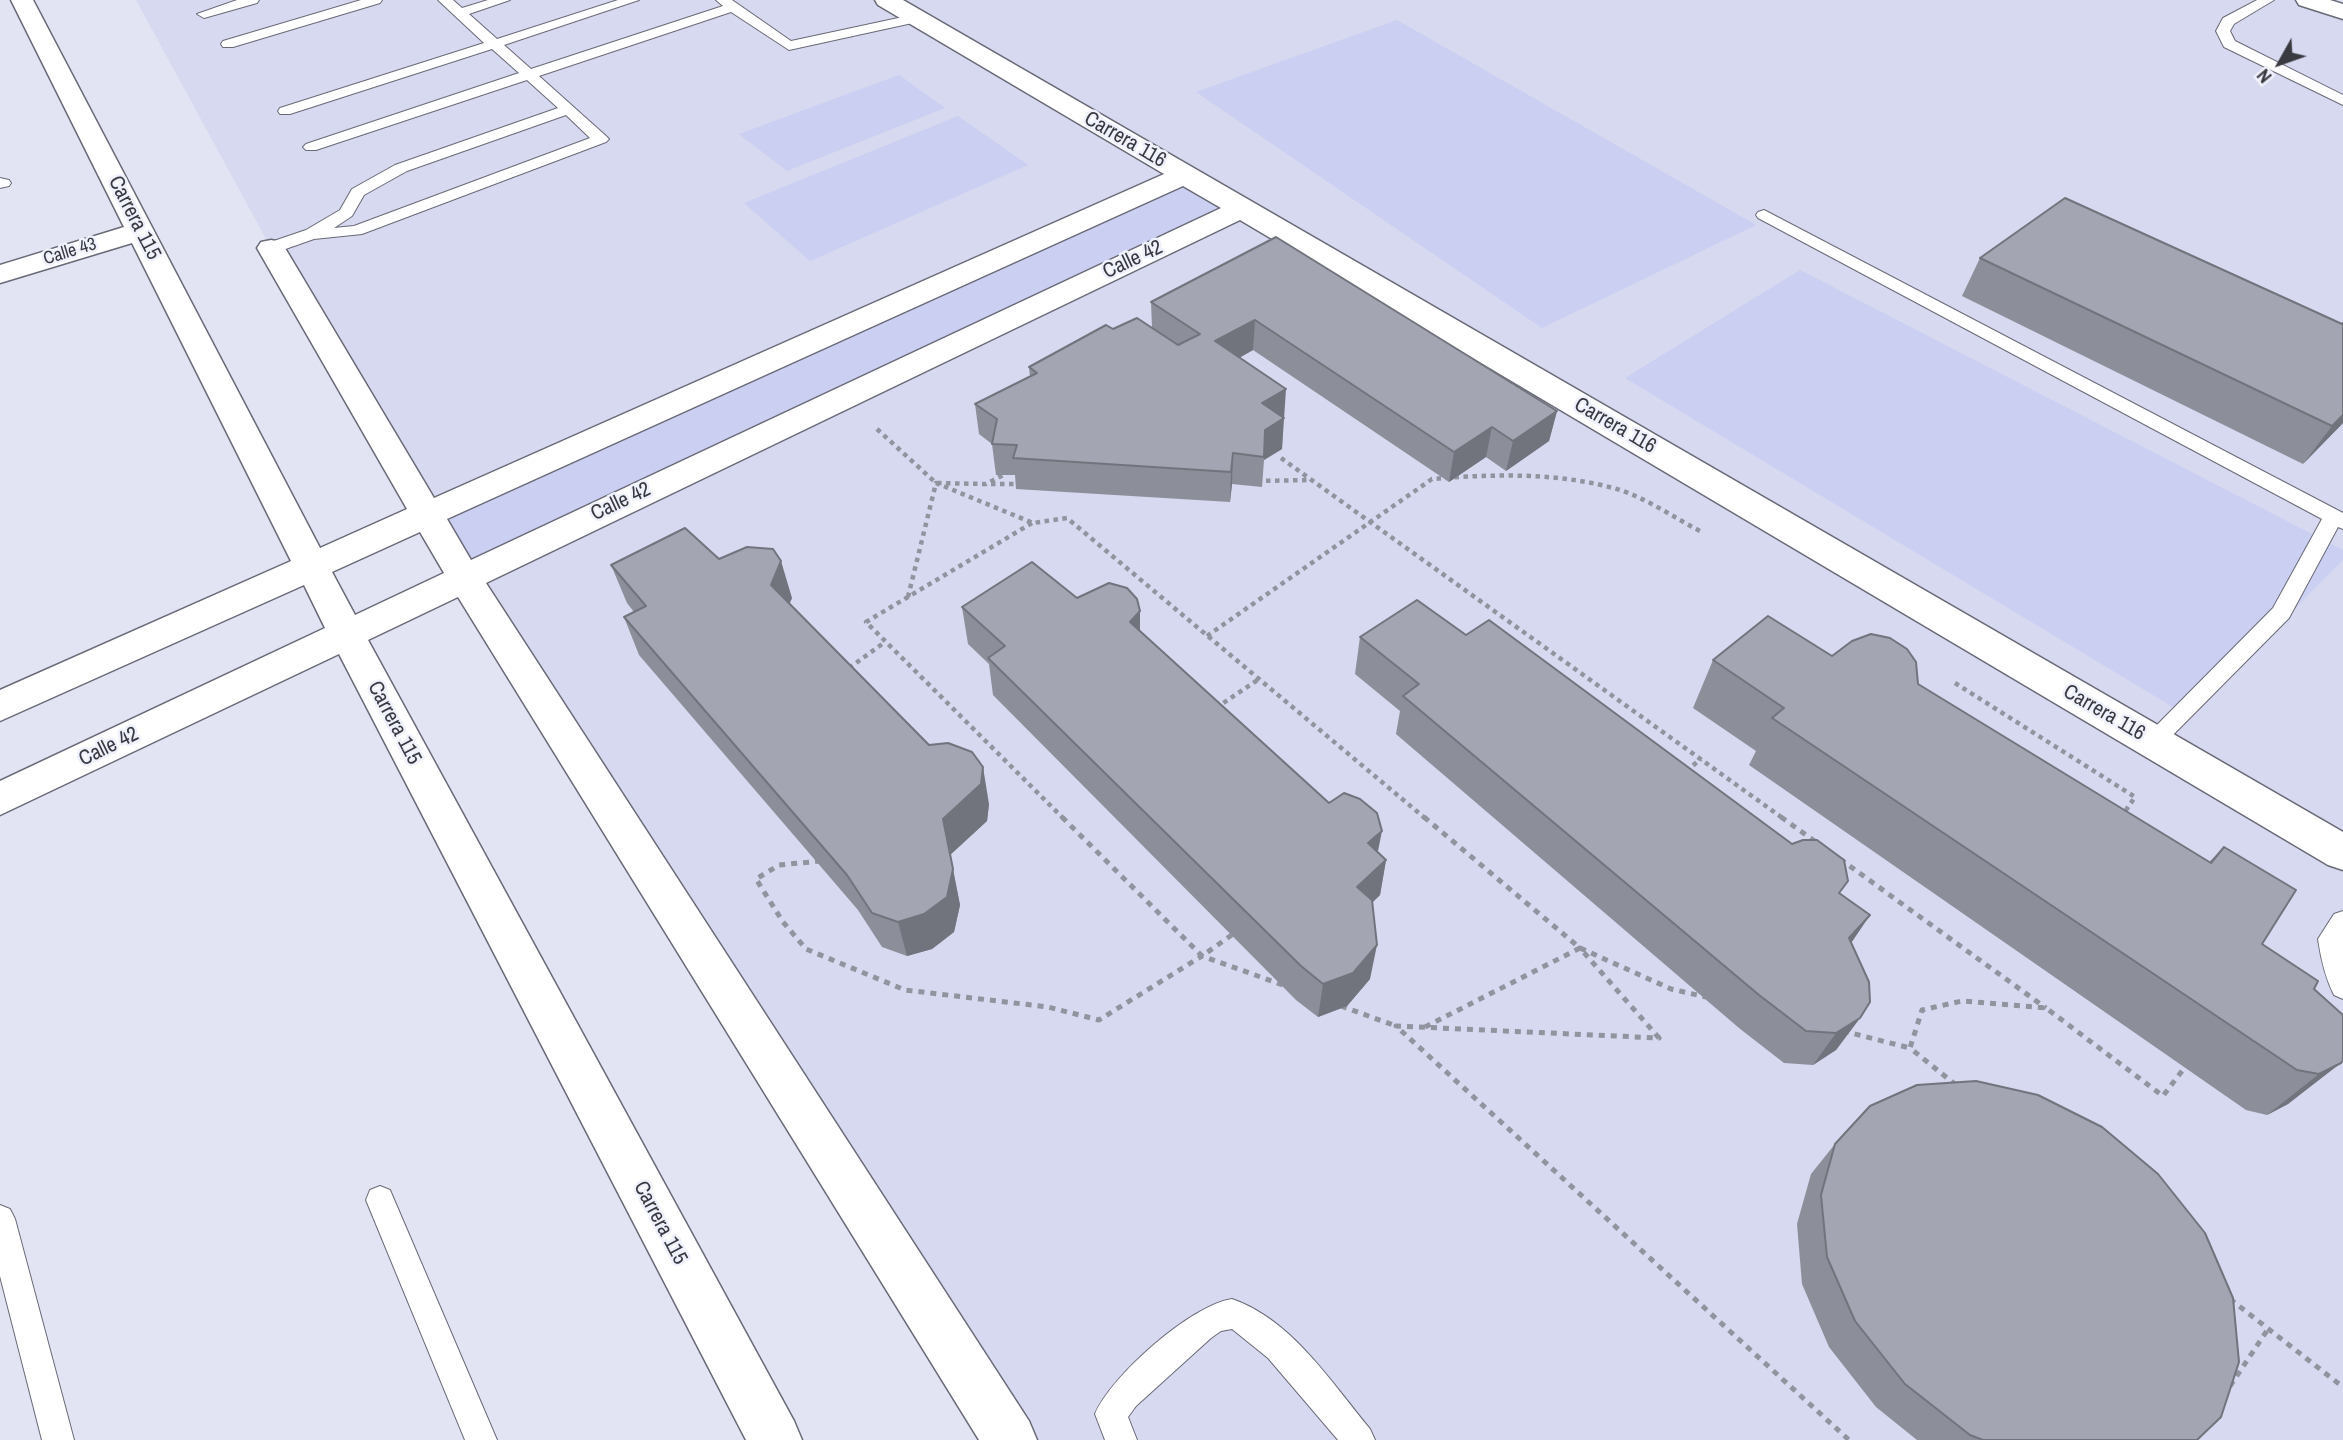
<!DOCTYPE html>
<style>
body{margin:0}
#map{position:relative;width:2343px;height:1440px;overflow:hidden;background:#e2e4f3;font-family:"Archivo Narrow",sans-serif}
canvas{display:block}
.north{position:absolute;left:2245px;top:28px;width:70px;height:70px;-webkit-text-stroke:5px #f0f1fe;paint-order:stroke;rotate:230deg;font-size:19px;font-weight:700;line-height:28px;text-align:center;color:#393a40}
.north::after{content:'';display:block;margin:auto;width:24px;height:32px;background:#393a40;clip-path:polygon(50% 0,100% 100%,50% 72%,0 100%)}
</style>
<div id="map">
<canvas width="2343" height="1440"></canvas>
<div class="north">N</div>
</div>
<script>
const ctx = document.querySelector('canvas').getContext('2d');
ctx.lineJoin = 'round';
function fillPath(path, color) { ctx.fillStyle = color; ctx.fill(path, 'evenodd'); }
function trace(path, color, width, dash) { ctx.strokeStyle = color; ctx.lineWidth = width; ctx.lineCap = dash ? 'butt' : 'round'; ctx.setLineDash(dash || []); ctx.stroke(path); }
function drawText(font, color, halo, rows, align = 'center') {
  ctx.font = font + ' "Archivo Narrow",sans-serif'; ctx.lineWidth = 5; ctx.setLineDash([]); ctx.textBaseline = 'middle'; ctx.strokeStyle = halo; ctx.fillStyle = color; for (const [text, x, y, turn = 0] of rows) {
    ctx.save(); ctx.translate(x, y); ctx.rotate((+turn || 0) * Math.PI / 180); ctx.textAlign = isNaN(turn) ? turn : align; if (halo) ctx.strokeText(text, 0, 0); ctx.fillText(text, 0, 0); ctx.restore();
  }
}
const built = new Path2D(`
 M 136,0 L 2307,0 L 2343,12 L 2343,1440 L 1010,1440 L 426,515 L 271,248 Z`);
const green = new Path2D(`
 M 1397,20 L 1756,225 L 1542,328 L 1196,92 Z
 M 899,75 L 945,108 L 787,171 L 739,134 Z
 M 958,116 L 1028,165 L 810,261 L 744,203 Z
 M 1185,175 L 1243,208 L 464,577 L 426,515 Z
 M 1800,270 L 2343,550 L 2343,560 L 2188,716 L 1625,378 Z`);
const pathFar1 = new Path2D(`
 M 877,429 L 936,483 L 986,484 L 1009,472
 M 1281,458 L 1784,819
 M 1257,481 L 1311,480
 M 991,484 L 1020,484
 M 1032,523 L 866,622 L 1064,819
 M 908,597 L 936,483 L 1033,523 L 1067,518 L 1426,819
 M 1207,636 L 1432,479 C 1494,474 1560,472 1620,490 C 1648,499 1676,519 1702,532
 M 849,668 L 885,642
 M 1955,683 L 2135,797 L 2122,816
 M 1216,708 L 1259,679
 M 1686,771 L 1701,759`);
const path = new Path2D(`
 M 1062,817 L 1202,956 L 1236,932
 M 1424,817 L 1580,948 L 1671,989 L 1706,997
 M 1781,817 L 1816,842
 M 1840,859 L 2046,1008
 M 821,861 L 779,865 L 756,879 L 783,922 L 806,949 L 905,990 L 1048,1007 L 1099,1020 L 1202,956 L 1283,985
 M 1341,1006 L 1396,1026
 M 1425,1027 L 1580,948 L 1659,1038 L 1396,1026 L 1849,1440
 M 1843,1031 L 1910,1048
 M 1956,1085 L 1910,1048 L 1922,1010 L 1962,1001 L 2046,1008 L 2163,1096 L 2188,1063
 M 2230,1299 L 2343,1387
 M 2230,1386 L 2268,1329`);
const lane = new Path2D(`
 M 237,0 L 259,0 L 257,3 L 204,18 L 197,14 Z
 M 361,0 L 382,0 L 380,3 L 233,47 L 223,47 L 221,44 L 223,41 Z
 M 438,0 L 453,0 L 462,8 L 488,0 L 510,0 L 469,14 L 497,39 L 618,0 L 639,0 L 504,45 L 531,69 L 723,6 L 716,0 L 732,0 L 791,41 L 917,14 L 924,18 L 917,22 L 789,50 L 731,12 L 539,76 L 606,136 L 609,139 L 606,142 L 362,234 L 314,239 L 277,252 L 265,252 L 263,248 L 265,244 L 306,230 L 340,210 L 352,189 L 395,165 L 558,108 L 527,80 L 316,150 L 306,150 L 303,147 L 306,144 L 519,73 L 492,49 L 290,114 L 280,114 L 278,111 L 280,108 L 484,43 ZM 566,115 L 590,138 L 354,226 L 334,228 L 352,216 L 364,195 L 407,171 Z
 M 2257,0 L 2274,0 L 2234,24 L 2230,31 L 2235,41 L 2343,95 L 2343,105 L 2224,47 L 2216,31 L 2223,18 Z
 M 0,178 L 9,180 L 11,183 L 9,186 L 0,188 Z
 M 1764,210 L 2343,513 L 2343,529 L 2338,527 L 2289,618 L 2160,748 L 2152,751 L 2144,748 L 2140,742 L 2273,608 L 2322,519 L 1758,218 L 1756,215 L 1758,212 Z
 M 2343,911 L 2343,999 L 2334,995 C 2325,977 2321,959 2318,939 L 2334,914 Z
 M 380,1186 L 390,1190 L 497,1440 L 465,1440 L 366,1200 L 370,1190 Z
 M 0,1205 L 10,1209 L 15,1219 L 74,1440 L 42,1440 L 0,1276 Z
 M 1232,1299 C 1291,1319 1331,1382 1370,1429 L 1375,1440 L 1338,1440 L 1268,1358 L 1232,1329 L 1221,1331 L 1211,1338 L 1136,1406 L 1128,1417 L 1137,1440 L 1105,1440 L 1095,1414 C 1111,1376 1191,1305 1232,1299 Z`);
const street = new Path2D(`
 M 11,0 L 33,0 L 320,548 L 407,509 L 257,248 L 261,242 L 271,240 L 281,242 L 285,248 L 434,498 L 1164,174 L 878,5 L 875,0 L 903,0 L 2343,832 L 2343,870 L 2328,865 L 1240,220 L 486,583 L 1029,1421 L 1037,1440 L 979,1440 L 458,597 L 368,640 L 794,1421 L 802,1440 L 746,1440 L 339,654 L 0,815 L 0,781 L 325,628 L 304,585 L 0,721 L 0,690 L 291,561 L 132,243 L 0,283 L 0,265 L 124,227 ZM 1183,186 L 1221,208 L 471,560 L 447,519 ZM 420,532 L 444,573 L 355,615 L 332,572 Z
 M 2296,0 L 2330,0 L 2343,4 L 2343,19 L 2299,5 Z`);
const wall = new Path2D(`
 M 1276,237 L 1557,411 L 1549,441 L 1506,471 L 1486,457 L 1449,482 L 1253,350 L 1239,358 L 1283,418 L 1282,449 L 1264,460 L 1262,487 L 1232,484 L 1230,502 L 1016,489 L 1015,475 L 996,475 L 992,444 L 979,434 L 975,404 L 1030,377 L 1029,367 L 1113,329 L 1152,328 L 1151,302 Z
 M 1980,258 L 2343,323 L 2343,423 L 2303,464 L 1962,296 Z
 M 611,565 L 792,598 L 789,604 L 989,804 L 987,821 L 950,855 L 960,905 L 954,932 L 932,949 L 907,956 L 882,947 L 858,910 L 639,655 L 624,617 L 634,612 L 627,603 Z
 M 1077,598 L 1140,611 L 1140,631 L 1386,860 L 1380,895 L 1373,902 L 1370,979 L 1347,1006 L 1318,1017 L 1296,1000 L 993,695 L 989,664 L 968,644 L 962,607 Z
 M 1360,637 L 1839,894 L 1870,915 L 1851,943 L 1860,1018 L 1836,1050 L 1813,1065 L 1784,1063 L 1739,1028 L 1396,734 L 1400,711 L 1355,674 Z
 M 1832,656 L 1918,684 L 2209,862 L 2224,847 L 2262,944 L 2314,989 L 2343,1060 L 2288,1104 L 2267,1115 L 2246,1110 L 1749,765 L 1756,751 L 1693,708 L 1713,660 Z
 M 1835,1144 L 2197,1440 L 1917,1440 L 1876,1407 L 1829,1347 L 1802,1284 L 1797,1224 L 1811,1174 Z`);
const shadedWall = new Path2D(`
 M 1255,320 L 1253,350 L 1214,372 L 1215,341 Z
 M 1286,389 L 1282,449 L 1264,460 L 1262,403 Z
 M 1557,411 L 1549,441 L 1506,471 L 1513,441 Z
 M 2343,415 L 2343,423 L 2303,464 L 2332,426 Z
 M 1492,427 L 1486,457 L 1449,482 L 1454,452 Z
 M 1233,453 L 1232,484 L 1230,502 L 1231,472 Z
 M 781,561 L 792,598 L 781,623 L 771,585 Z
 M 1140,611 L 1140,648 L 1130,622 Z
 M 983,767 L 989,804 L 987,821 L 950,855 L 943,819 Z
 M 1382,831 L 1375,866 L 1368,843 Z
 M 1386,860 L 1380,895 L 1351,922 L 1357,887 Z
 M 953,869 L 960,905 L 954,932 L 932,949 L 907,956 L 898,922 Z
 M 1870,915 L 1847,949 L 1849,938 Z
 M 1377,945 L 1370,979 L 1347,1006 L 1318,1017 L 1323,984 Z
 M 1860,1018 L 1836,1050 L 1813,1065 L 1836,1033 Z
 M 2341,1063 L 2288,1104 L 2267,1115 L 2319,1074 Z`);
const building = new Path2D(`
 M 2065,198 L 2342,324 L 2343,323 L 2343,415 L 2332,426 L 1980,258 Z
 M 1276,237 L 1557,411 L 1513,441 L 1492,427 L 1454,452 L 1255,320 L 1215,341 L 1286,389 L 1262,403 L 1284,418 L 1265,430 L 1264,457 L 1233,453 L 1231,472 L 1013,458 L 1017,445 L 992,444 L 997,419 L 975,404 L 1037,373 L 1029,367 L 1106,325 L 1113,329 L 1137,318 L 1178,345 L 1200,334 L 1151,302 Z
 M 685,528 L 719,559 L 747,547 L 773,549 L 781,561 L 771,585 L 929,745 L 948,743 L 972,752 L 983,767 L 981,784 L 943,819 L 953,869 L 947,897 L 924,914 L 898,922 L 872,913 L 847,875 L 624,617 L 646,606 L 611,565 Z
 M 1032,562 L 1077,598 L 1109,583 L 1127,588 L 1137,599 L 1140,611 L 1130,622 L 1329,803 L 1344,793 L 1360,799 L 1377,813 L 1382,831 L 1368,843 L 1386,860 L 1357,887 L 1372,900 L 1377,945 L 1353,973 L 1323,984 L 1301,966 L 988,658 L 1005,646 L 962,607 Z
 M 1417,600 L 1466,635 L 1489,620 L 1792,844 L 1803,840 L 1817,840 L 1844,860 L 1848,881 L 1839,893 L 1870,915 L 1849,938 L 1869,982 L 1870,1002 L 1860,1018 L 1836,1033 L 1806,1031 L 1759,995 L 1403,696 L 1419,684 L 1360,637 Z
 M 1768,616 L 1832,656 L 1852,641 L 1871,634 L 1890,638 L 1907,649 L 1916,662 L 1918,684 L 2211,863 L 2224,847 L 2296,890 L 2262,944 L 2318,981 L 2314,989 L 2343,1015 L 2343,1060 L 2341,1063 L 2319,1074 L 2297,1070 L 1772,718 L 1784,708 L 1713,660 Z
 M 1976,1081 L 2038,1095 L 2102,1127 L 2158,1174 L 2205,1233 L 2233,1298 L 2239,1362 L 2221,1417 L 2197,1440 L 1983,1440 L 1970,1435 L 1905,1384 L 1855,1321 L 1827,1257 L 1821,1195 L 1835,1144 L 1870,1106 L 1917,1085 Z`);
const farStreetnames = [
 ["Calle 43",70,252,-17]
];
const streetNames = [
 ["Carrera 116",1125,140,30],
 ["Carrera 115",134,218,63],
 ["Calle 42",1133,260,-25],
 ["Carrera 116",1615,426,30],
 ["Calle 42",621,502,-25],
 ["Carrera 116",2104,713,30],
 ["Carrera 115",394,723,62],
 ["Calle 42",109,747,-26],
 ["Carrera 115",660,1223,62]
];
fillPath(built, '#d6d9ef');
fillPath(green, '#cbcff2');
trace(lane, '#696a77', 2);
trace(street, '#696a77', 3);
trace(pathFar1, '#91939e', 4.5, [4.5, 4.5]);
trace(path, '#91939e', 5, [6, 6]);
fillPath(lane, '#fff');
fillPath(street, '#fff');
fillPath(wall, '#8c8e9a');
fillPath(shadedWall, '#72747d');
fillPath(building, '#a3a5b3');
trace(building, '#72747d', 2);
drawText('18px', '#393a40', '#f0f1fe', farStreetnames);
drawText('21px', '#393a40', '#f0f1fe', streetNames);
</script>
